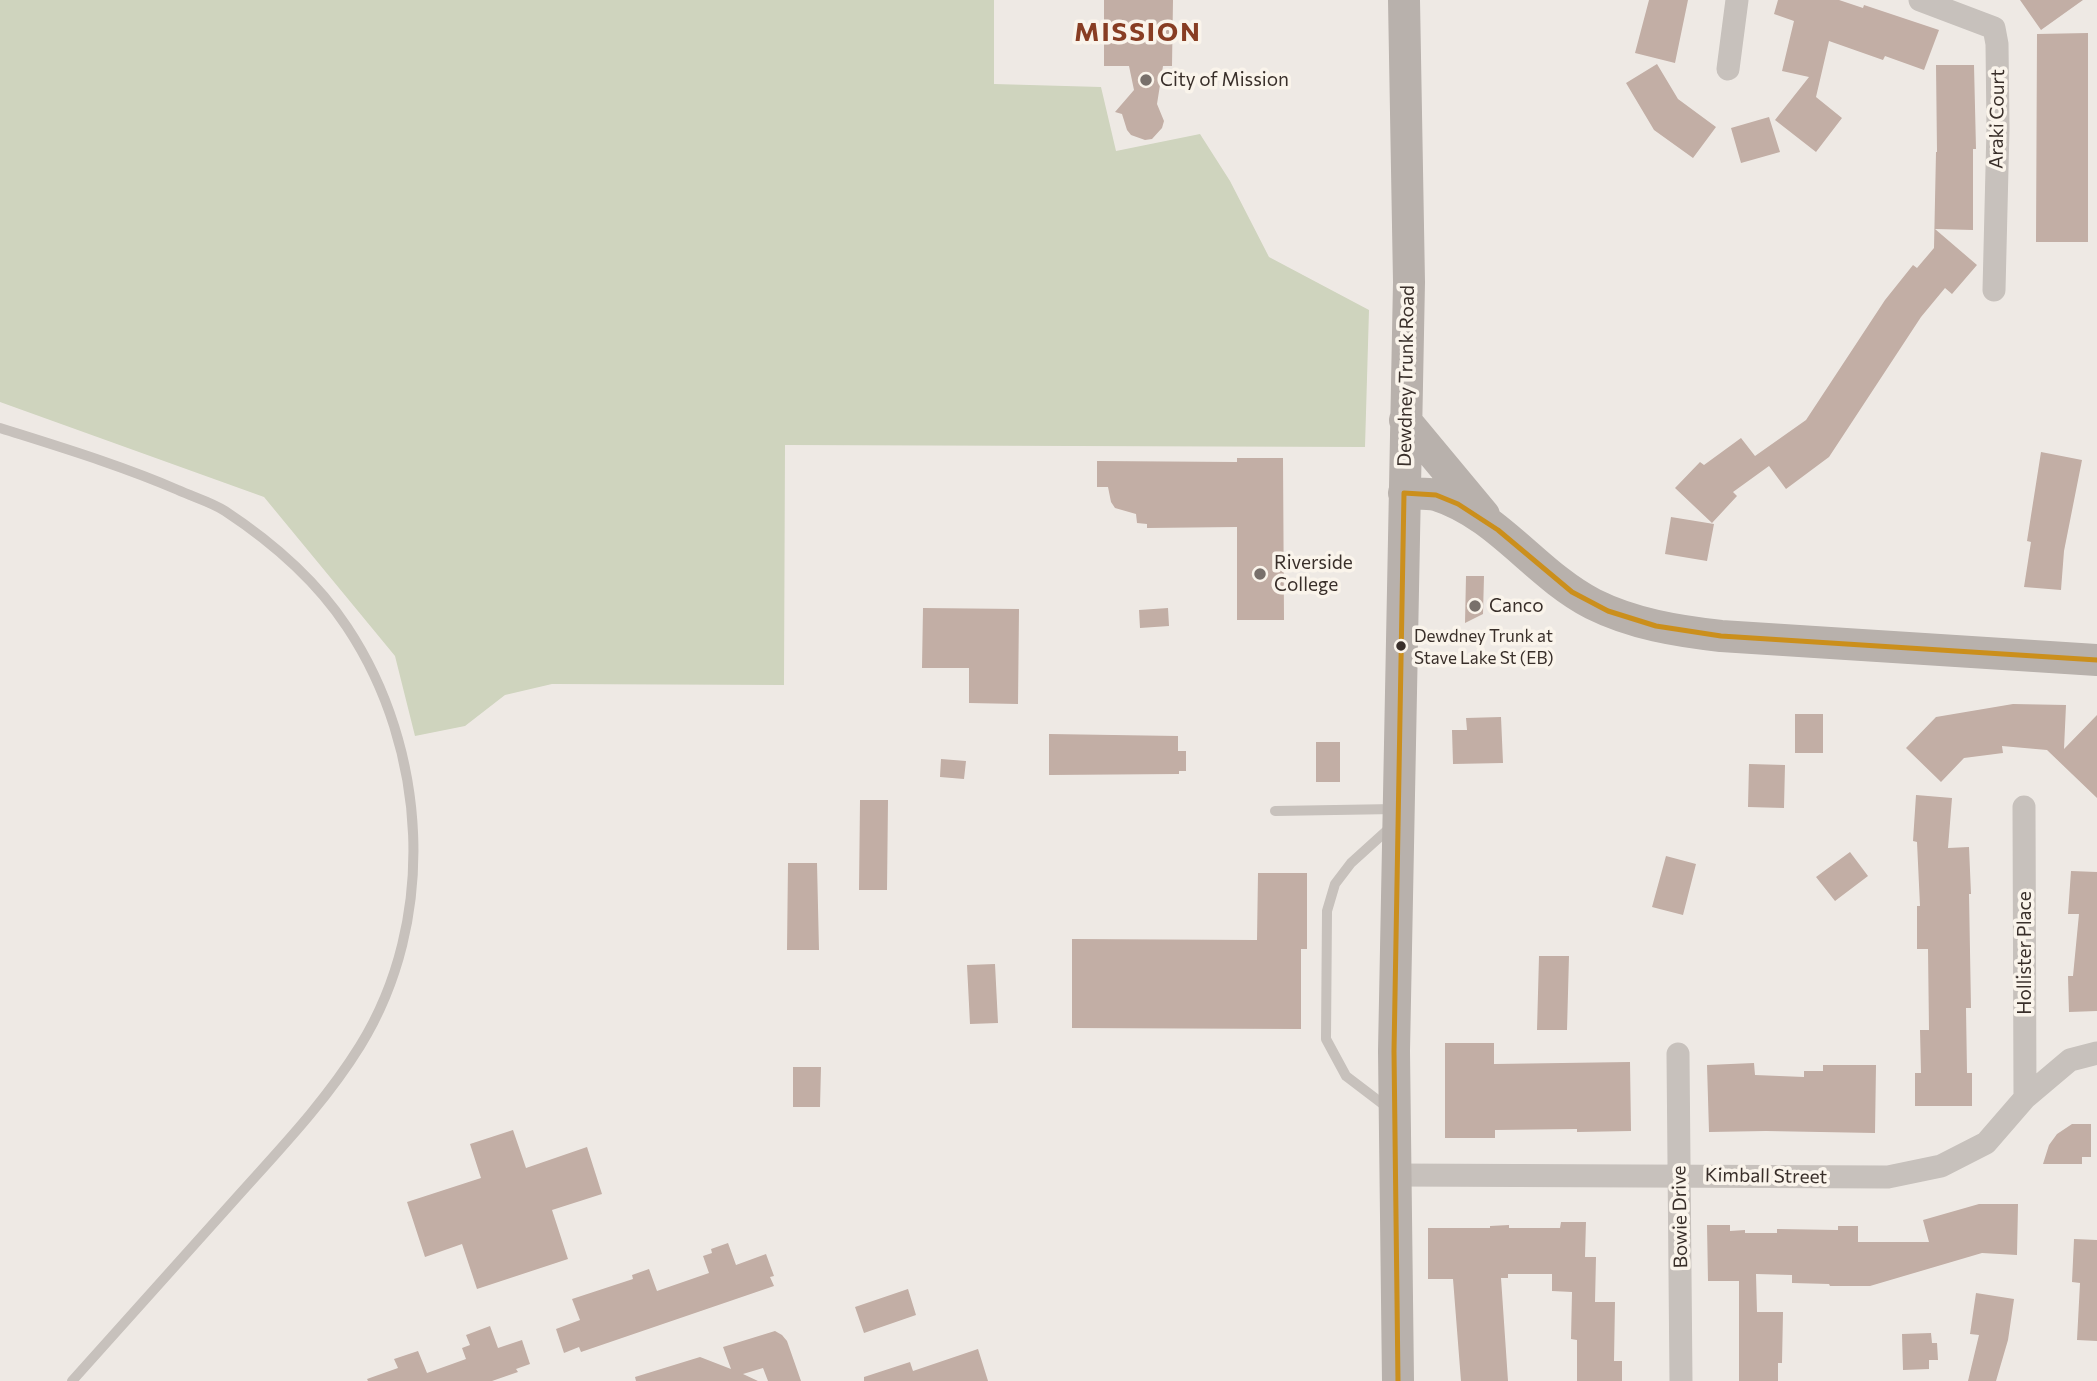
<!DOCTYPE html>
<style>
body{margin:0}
canvas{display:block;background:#eee9e4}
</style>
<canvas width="2097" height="1381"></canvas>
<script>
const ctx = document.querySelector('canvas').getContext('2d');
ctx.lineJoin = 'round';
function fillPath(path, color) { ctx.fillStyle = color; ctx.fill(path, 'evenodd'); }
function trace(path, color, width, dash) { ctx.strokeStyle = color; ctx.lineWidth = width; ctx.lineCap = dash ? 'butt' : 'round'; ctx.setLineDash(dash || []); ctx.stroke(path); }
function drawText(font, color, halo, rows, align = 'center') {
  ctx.font = font + ' Commissioner,sans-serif'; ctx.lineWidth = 7; ctx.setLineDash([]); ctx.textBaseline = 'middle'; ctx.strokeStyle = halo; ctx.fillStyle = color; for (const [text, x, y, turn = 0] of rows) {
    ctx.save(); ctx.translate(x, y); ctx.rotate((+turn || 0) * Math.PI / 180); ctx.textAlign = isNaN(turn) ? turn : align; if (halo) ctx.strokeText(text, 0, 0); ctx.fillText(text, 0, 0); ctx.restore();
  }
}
const green = new Path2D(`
 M 0,0 L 994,0 L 994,84 L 1101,87 L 1116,151 L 1200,134 L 1230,181 L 1269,257 L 1369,310 L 1365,447 L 785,445 L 784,685 L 552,684 L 505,695 L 465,726 L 415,736 L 395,656 L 264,497 L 0,402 Z`);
const building = new Path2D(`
 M 1104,0 L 1173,0 L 1172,66 L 1163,66 L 1157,104 L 1164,121 L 1162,128 L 1152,139 L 1145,140 L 1131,135 L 1127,130 L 1122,114 L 1115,112 L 1134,90 L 1129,66 L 1104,66 Z
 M 1649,0 L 1688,0 L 1675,63 L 1635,53 Z
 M 1778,0 L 1839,0 L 1863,8 L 1864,5 L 1939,30 L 1924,70 L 1885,56 L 1883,60 L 1829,41 L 1816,97 L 1842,118 L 1816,152 L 1775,120 L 1809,77 L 1782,71 L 1794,21 L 1774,14 Z
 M 2020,0 L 2083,0 L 2041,30 Z
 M 2088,33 L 2088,242 L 2036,242 L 2037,34 Z
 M 1657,64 L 1678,99 L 1716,127 L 1693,158 L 1654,130 L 1626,83 Z
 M 1936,65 L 1974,65 L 1976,149 L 1973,149 L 1973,230 L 1935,229 L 1977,265 L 1952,294 L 1945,288 L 1921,317 L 1829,457 L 1786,489 L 1769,466 L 1733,492 L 1737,496 L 1712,523 L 1675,488 L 1700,462 L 1704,465 L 1741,438 L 1755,456 L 1806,420 L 1885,300 L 1913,265 L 1917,268 L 1934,248 L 1936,152 L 1937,152 Z
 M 1769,117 L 1780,152 L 1741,163 L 1731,128 Z
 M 2041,452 L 2082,460 L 2064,551 L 2061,590 L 2024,587 L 2031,542 L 2027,541 Z
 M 1237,458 L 1283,458 L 1284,620 L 1237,620 L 1237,527 L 1147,528 L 1147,524 L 1137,523 L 1136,514 L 1115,508 L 1111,502 L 1108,487 L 1097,487 L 1097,461 L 1237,462 Z
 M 1671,517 L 1714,524 L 1707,561 L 1665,554 Z
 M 1466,576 L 1484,576 L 1483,614 L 1465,623 Z
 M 923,608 L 1019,609 L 1018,704 L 969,703 L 969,668 L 922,668 Z
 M 1168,608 L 1169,626 L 1140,628 L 1139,610 Z
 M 2013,704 L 2066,705 L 2064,749 L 2097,715 L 2097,798 L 2047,750 L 2002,746 L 2003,753 L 1964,758 L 1941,782 L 1906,748 L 1936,717 Z
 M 1795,714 L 1823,714 L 1823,753 L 1795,753 Z
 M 1501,717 L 1503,763 L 1453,764 L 1452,730 L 1467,730 L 1466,718 Z
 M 1049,734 L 1178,736 L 1178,751 L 1186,751 L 1186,771 L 1179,771 L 1179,774 L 1049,775 Z
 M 1316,742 L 1340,742 L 1340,782 L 1316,782 Z
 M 941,759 L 966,761 L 964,779 L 940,777 Z
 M 1749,764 L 1785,765 L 1784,808 L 1748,807 Z
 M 1916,795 L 1952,798 L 1948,848 L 1969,847 L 1971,894 L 1969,894 L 1971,1008 L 1966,1008 L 1967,1073 L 1972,1073 L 1972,1106 L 1915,1106 L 1915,1073 L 1921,1073 L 1920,1030 L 1929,1030 L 1928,949 L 1917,949 L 1917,906 L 1920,906 L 1917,842 L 1913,841 Z
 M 860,800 L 888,800 L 887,890 L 859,890 Z
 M 1850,852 L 1868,876 L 1835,901 L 1816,877 Z
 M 1666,856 L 1696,864 L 1683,915 L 1652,907 Z
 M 788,863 L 817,863 L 819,950 L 787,950 Z
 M 2071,871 L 2097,872 L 2097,1011 L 2069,1012 L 2068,976 L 2073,976 L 2079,914 L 2068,914 Z
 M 1258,873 L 1307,873 L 1307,949 L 1301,949 L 1301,1029 L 1072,1028 L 1072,939 L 1257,940 Z
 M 1539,956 L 1569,956 L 1567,1030 L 1537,1030 Z
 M 995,964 L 998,1023 L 970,1024 L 967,965 Z
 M 1445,1043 L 1494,1043 L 1494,1064 L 1630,1062 L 1631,1131 L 1577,1132 L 1577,1129 L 1495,1130 L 1495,1138 L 1445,1138 Z
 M 1754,1063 L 1755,1075 L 1804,1077 L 1804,1071 L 1823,1071 L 1823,1065 L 1876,1065 L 1875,1133 L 1766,1131 L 1709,1132 L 1707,1065 Z
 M 793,1067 L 821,1067 L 820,1107 L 793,1107 Z
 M 2072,1124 L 2091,1124 L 2091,1157 L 2082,1157 L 2082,1164 L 2043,1164 L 2049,1145 L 2057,1134 Z
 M 513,1130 L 526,1168 L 587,1147 L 602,1194 L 552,1210 L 568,1259 L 477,1289 L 462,1244 L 425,1257 L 407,1202 L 481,1178 L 470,1144 Z
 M 1979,1204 L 2018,1204 L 2017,1255 L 1982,1253 L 1870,1286 L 1830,1286 L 1829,1284 L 1792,1283 L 1792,1275 L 1756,1274 L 1757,1312 L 1783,1312 L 1782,1363 L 1778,1363 L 1778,1381 L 1739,1381 L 1739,1281 L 1708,1281 L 1707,1225 L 1730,1225 L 1730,1231 L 1745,1230 L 1745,1233 L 1777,1233 L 1777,1229 L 1838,1230 L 1838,1226 L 1858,1226 L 1858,1242 L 1929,1242 L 1923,1220 Z
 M 1561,1222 L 1586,1222 L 1585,1257 L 1596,1257 L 1595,1302 L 1615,1302 L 1614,1361 L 1622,1361 L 1622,1381 L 1577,1381 L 1577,1340 L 1571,1339 L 1572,1292 L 1552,1291 L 1552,1274 L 1508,1274 L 1508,1278 L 1501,1278 L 1508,1381 L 1461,1381 L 1453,1279 L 1428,1279 L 1428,1228 L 1490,1228 L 1490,1226 L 1509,1225 L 1509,1228 L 1560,1228 Z
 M 2074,1239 L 2097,1240 L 2097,1341 L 2077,1340 L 2080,1283 L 2072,1282 Z
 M 728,1243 L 736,1265 L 766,1254 L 774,1276 L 770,1277 L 774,1286 L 581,1352 L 579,1347 L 564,1353 L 556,1329 L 580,1320 L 572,1299 L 633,1279 L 632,1275 L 649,1269 L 657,1291 L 709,1273 L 703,1256 L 712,1253 L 711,1249 Z
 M 908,1289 L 916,1315 L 864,1333 L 855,1307 Z
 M 1976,1293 L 2014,1299 L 2008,1340 L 1996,1381 L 1968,1381 L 1979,1335 L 1970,1334 Z
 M 490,1326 L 498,1348 L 522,1340 L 530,1364 L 516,1369 L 518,1372 L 492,1381 L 368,1381 L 367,1379 L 398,1368 L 394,1359 L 418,1351 L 427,1373 L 466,1359 L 462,1348 L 470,1345 L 466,1335 Z
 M 775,1331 L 782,1335 L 787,1341 L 801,1381 L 768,1381 L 763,1368 L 743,1374 L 758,1381 L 636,1381 L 635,1377 L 700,1357 L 731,1369 L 723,1347 Z
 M 1931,1333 L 1932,1343 L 1937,1343 L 1938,1360 L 1929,1360 L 1929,1369 L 1903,1370 L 1902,1334 Z
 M 978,1349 L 988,1381 L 864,1381 L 864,1377 L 910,1362 L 913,1371 Z`);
const lane = new Path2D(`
 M 0,428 C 60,447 120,465 178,490 C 193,497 211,502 225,511 C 272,542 316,580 347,627 C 428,749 438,920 360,1046 C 326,1101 280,1149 237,1197 C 182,1258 127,1319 72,1381
 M 1275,811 L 1395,809
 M 1388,1108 L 1346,1076 L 1326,1039 L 1327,911 L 1335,884 L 1351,863 L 1393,825`);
const street = new Path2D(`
 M 1920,0 L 1994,28 L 1997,44 L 1998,128 L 1994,290
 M 1728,69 L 1737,0
 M 2024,807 L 2025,1098
 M 1678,1054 L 1681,1381
 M 1394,1175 L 1888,1177 L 1941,1166 L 1986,1143 L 2025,1098 L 2070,1060 L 2097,1053`);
const secondary = new Path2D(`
 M 1405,420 L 1484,515
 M 1404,493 C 1414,494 1426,493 1436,495 C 1499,515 1535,574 1593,604 C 1633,624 1677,631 1721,636 L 2097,660
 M 1398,1381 L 1394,1051 L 1409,282 L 1404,0`);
const bus1 = new Path2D(`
 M 1404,493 L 1436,495 L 1458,504 L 1498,530 L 1572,592 L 1608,611 L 1656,626 L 1721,636 L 2097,660
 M 1398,1381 L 1394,1051 L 1404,493`);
const markers = [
 [1146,80,7,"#78706b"],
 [1260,574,7,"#78706b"],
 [1475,606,7,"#78706b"],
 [1401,646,6,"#392f2a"]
];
const busNames = [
 ["Dewdney Trunk at",1414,636],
 ["Stave Lake St (EB)",1414,658]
];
const poiNames = [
 ["City of Mission",1160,80],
 ["Riverside",1274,563],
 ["College",1274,585],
 ["Canco",1489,606]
];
const streetNames = [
 ["Araki Court",1997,119,-89],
 ["Dewdney Trunk Road",1406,376,-89],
 ["Hollister Place",2025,953,-90],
 ["Kimball Street",1766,1176,1],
 ["Bowie Drive",1680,1217,-91]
];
const districtNames = [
 ["MISSION",1138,32]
];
fillPath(green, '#cfd4be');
fillPath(building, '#c2aea5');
trace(lane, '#c7c1bc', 10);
trace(street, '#c7c1bc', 23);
trace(secondary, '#b8b1ac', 32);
trace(bus1, '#cb8f1c', 5);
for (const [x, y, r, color] of markers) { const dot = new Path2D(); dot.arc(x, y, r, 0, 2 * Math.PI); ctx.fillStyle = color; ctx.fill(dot); trace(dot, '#faf4eb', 2.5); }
drawText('17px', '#392f2a', '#faf4eb', busNames, 'left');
drawText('19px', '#392f2a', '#faf4eb', poiNames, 'left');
drawText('19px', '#392f2a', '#faf4eb', streetNames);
ctx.letterSpacing = '2px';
drawText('bold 26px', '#883d23', '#faf4eb', districtNames);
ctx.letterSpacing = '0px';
</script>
